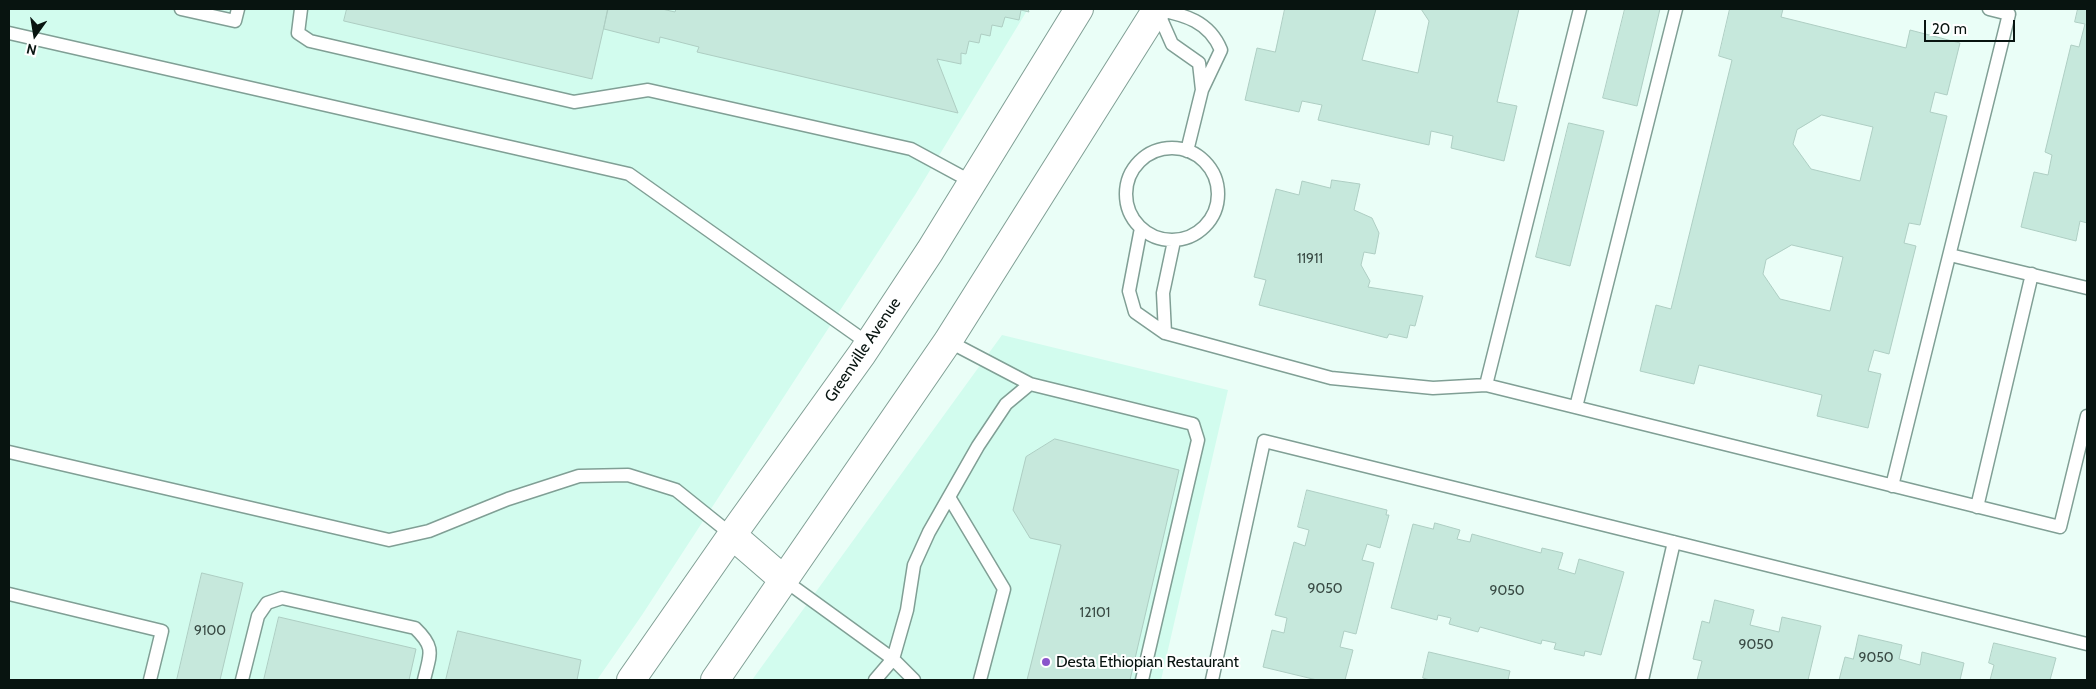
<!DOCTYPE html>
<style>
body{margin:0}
#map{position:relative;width:2096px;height:689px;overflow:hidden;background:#eafef7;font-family:Cabin,sans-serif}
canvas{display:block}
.frame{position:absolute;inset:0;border:10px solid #081410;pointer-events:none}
.north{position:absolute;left:10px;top:10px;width:50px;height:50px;-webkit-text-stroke:4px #fff;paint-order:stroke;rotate:193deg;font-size:14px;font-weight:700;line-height:20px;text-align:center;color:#081410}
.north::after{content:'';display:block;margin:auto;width:18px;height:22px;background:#081410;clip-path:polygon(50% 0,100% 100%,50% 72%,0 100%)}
.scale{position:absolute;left:1924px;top:20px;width:91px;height:22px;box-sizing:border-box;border:2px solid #081410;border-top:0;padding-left:6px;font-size:15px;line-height:18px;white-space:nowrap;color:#081410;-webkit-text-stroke:4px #fff;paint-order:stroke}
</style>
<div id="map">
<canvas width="2096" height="689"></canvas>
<div class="frame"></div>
<div class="north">N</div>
<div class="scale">20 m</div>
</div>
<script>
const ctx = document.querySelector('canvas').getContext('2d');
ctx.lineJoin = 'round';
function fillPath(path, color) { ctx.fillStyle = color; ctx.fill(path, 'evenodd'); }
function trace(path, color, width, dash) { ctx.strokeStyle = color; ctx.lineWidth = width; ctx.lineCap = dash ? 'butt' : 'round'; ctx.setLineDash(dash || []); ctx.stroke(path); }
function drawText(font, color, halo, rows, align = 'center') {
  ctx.font = font + ' Cabin,sans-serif'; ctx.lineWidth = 4; ctx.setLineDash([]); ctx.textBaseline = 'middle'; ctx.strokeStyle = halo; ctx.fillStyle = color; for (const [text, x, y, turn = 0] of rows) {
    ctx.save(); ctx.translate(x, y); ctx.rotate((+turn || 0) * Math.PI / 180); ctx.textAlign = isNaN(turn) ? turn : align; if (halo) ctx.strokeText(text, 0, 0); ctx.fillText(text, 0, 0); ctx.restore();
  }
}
const built = new Path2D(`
 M 9,9 L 1028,9 L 915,195 L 642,615 L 597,680 L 9,680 Z
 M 1002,335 L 1228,390 L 1161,680 L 752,680 Z`);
const building = new Path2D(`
 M 347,9 L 608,9 L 592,79 L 344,21 Z
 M 608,9 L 662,9 L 675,12 L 676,9 L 1028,9 L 1029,12 L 1021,10 L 1019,20 L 1005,17 L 1002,27 L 992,25 L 990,36 L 981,34 L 979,43 L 969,41 L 966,54 L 961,53 L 961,64 L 937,59 L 958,113 L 697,52 L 699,47 L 660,37 L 659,43 L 604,29 Z
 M 1285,9 L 1376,9 L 1362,60 L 1418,73 L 1429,21 L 1421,9 L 1519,9 L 1497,102 L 1517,106 L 1504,161 L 1451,148 L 1453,136 L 1431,131 L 1429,145 L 1318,120 L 1322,105 L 1302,101 L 1299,112 L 1245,100 L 1257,48 L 1275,52 Z
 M 1625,9 L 1660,9 L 1637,106 L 1603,98 Z
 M 1730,9 L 1783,9 L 1781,17 L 1906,48 L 1910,30 L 1960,43 L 1947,95 L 1935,92 L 1930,112 L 1947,116 L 1920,225 L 1909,223 L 1904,243 L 1916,246 L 1889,354 L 1874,350 L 1868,371 L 1881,374 L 1868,428 L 1817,416 L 1822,395 L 1699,365 L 1694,384 L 1640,371 L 1656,305 L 1671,309 L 1732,60 L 1719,56 ZM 1822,115 L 1873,127 L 1860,181 L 1811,169 L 1793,144 L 1797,130 ZM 1792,245 L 1843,257 L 1830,311 L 1780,299 L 1763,274 L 1766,260 Z
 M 2078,9 L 2087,9 L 2087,223 L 2080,221 L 2076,241 L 2021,227 L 2034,172 L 2048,175 L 2052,155 L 2045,152 L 2071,45 L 2079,47 L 2085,24 L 2075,22 Z
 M 1569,123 L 1604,131 L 1570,266 L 1536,257 Z
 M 1332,180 L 1360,184 L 1354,210 L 1372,218 L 1379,233 L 1375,254 L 1364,252 L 1361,265 L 1370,281 L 1368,287 L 1423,296 L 1415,326 L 1410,325 L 1407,338 L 1389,334 L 1387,338 L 1259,305 L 1266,280 L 1254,277 L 1276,189 L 1299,195 L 1302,181 L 1330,188 Z
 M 1055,439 L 1179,470 L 1130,680 L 1027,680 L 1061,545 L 1030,538 L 1013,510 L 1026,457 Z
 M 1307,490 L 1387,510 L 1386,515 L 1389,515 L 1380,548 L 1367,544 L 1362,560 L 1374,563 L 1356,634 L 1344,631 L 1340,647 L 1353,650 L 1345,680 L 1317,680 L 1263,667 L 1272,630 L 1284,633 L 1287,618 L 1275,615 L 1294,542 L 1305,546 L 1309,530 L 1298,527 Z
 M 1435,523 L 1460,530 L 1457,539 L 1470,542 L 1472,534 L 1541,553 L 1542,548 L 1563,553 L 1558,569 L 1575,574 L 1579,559 L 1624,572 L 1601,655 L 1585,651 L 1584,656 L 1554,649 L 1556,643 L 1542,640 L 1541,644 L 1480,627 L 1478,632 L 1449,624 L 1451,618 L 1438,615 L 1437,620 L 1391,608 L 1413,524 L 1433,529 Z
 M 202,573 L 243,583 L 220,680 L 177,680 Z
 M 1715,600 L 1754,610 L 1750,625 L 1779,632 L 1782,617 L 1821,626 L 1808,680 L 1697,680 L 1702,661 L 1693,659 L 1702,621 L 1709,623 Z
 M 279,617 L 416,649 L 409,680 L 264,680 Z
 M 458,631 L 581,660 L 577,680 L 446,680 Z
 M 1859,635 L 1902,645 L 1899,659 L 1920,665 L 1922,652 L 1964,663 L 1960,680 L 1839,680 L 1845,657 L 1853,659 Z
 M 1994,643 L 2056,658 L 2050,680 L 1990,680 L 1994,665 L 1989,663 Z
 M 1429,652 L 1510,671 L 1508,680 L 1430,680 L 1423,678 Z`);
const lane = new Path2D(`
 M 181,9 L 235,21 L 238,9
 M 301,9 L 298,33 L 310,41 L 574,102 L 648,90 L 911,149 L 972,182
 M 1156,9 C 1185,15 1209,21 1221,50 L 1202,90 L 1187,151
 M 1157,10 L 1172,44 L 1199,63 L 1202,90
 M 9,33 L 629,174 L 869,344
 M1126 194a46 46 0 1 1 92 0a46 46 0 1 1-92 0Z
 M 1141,228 L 1129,291 L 1135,312 L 1165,333 L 1331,378 L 1433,388 L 1486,385 L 2060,527 L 2087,416
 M 1950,255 L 2087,288
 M 1165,333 L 1163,293 L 1174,241
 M 948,341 L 1030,384 L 1193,424 L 1198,440 L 1142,680
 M 1486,385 L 1580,9
 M 1576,407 L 1676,9
 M 9,452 L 389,540 L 429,531 L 508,499 L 579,476 L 628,475 L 676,490 L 732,535
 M 1892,486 L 2009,14 L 1989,9
 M 949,497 L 1004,589 L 980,680
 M 1977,507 L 2032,274
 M 784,580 L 893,659 L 914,680
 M 9,594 L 162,631 L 150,680
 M 242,680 L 258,616 L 267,603 L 282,598 L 415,628 C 436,648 430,654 424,680
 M 875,680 L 893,659 L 907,610 L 914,565 L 929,532 L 978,446 L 1006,404 L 1030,384
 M 1212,680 L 1264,441 L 2087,644
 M 1642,680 L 1674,542`);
const secondary = new Path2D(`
 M 732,535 L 784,580
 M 631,680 L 732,535 L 862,354 L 930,251 L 1079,9
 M 715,680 L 948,341 L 1157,9`);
const markers = [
 [1046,662,5,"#8a54cb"]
];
const numberNames = [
 ["11911",1310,259],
 ["9050",1325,589],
 ["9050",1507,591],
 ["12101",1095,613],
 ["9100",210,631],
 ["9050",1756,645],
 ["9050",1876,658]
];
const streetNames = [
 ["Greenville Avenue",863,350,-56]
];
const poiNames = [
 ["Desta Ethiopian Restaurant",1056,662]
];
fillPath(built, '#d2fcee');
fillPath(building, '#c6e8dc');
trace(building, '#aecec3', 1);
trace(lane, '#809f95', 15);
trace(secondary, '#809f95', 30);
trace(lane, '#fff', 12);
trace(secondary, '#fff', 28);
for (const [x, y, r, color] of markers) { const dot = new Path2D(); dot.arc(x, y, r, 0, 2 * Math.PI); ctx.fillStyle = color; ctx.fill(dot); trace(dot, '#fff', 2); }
drawText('14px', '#384943', null, numberNames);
drawText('16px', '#081410', '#fff', streetNames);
drawText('16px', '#081410', '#fff', poiNames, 'left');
</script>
